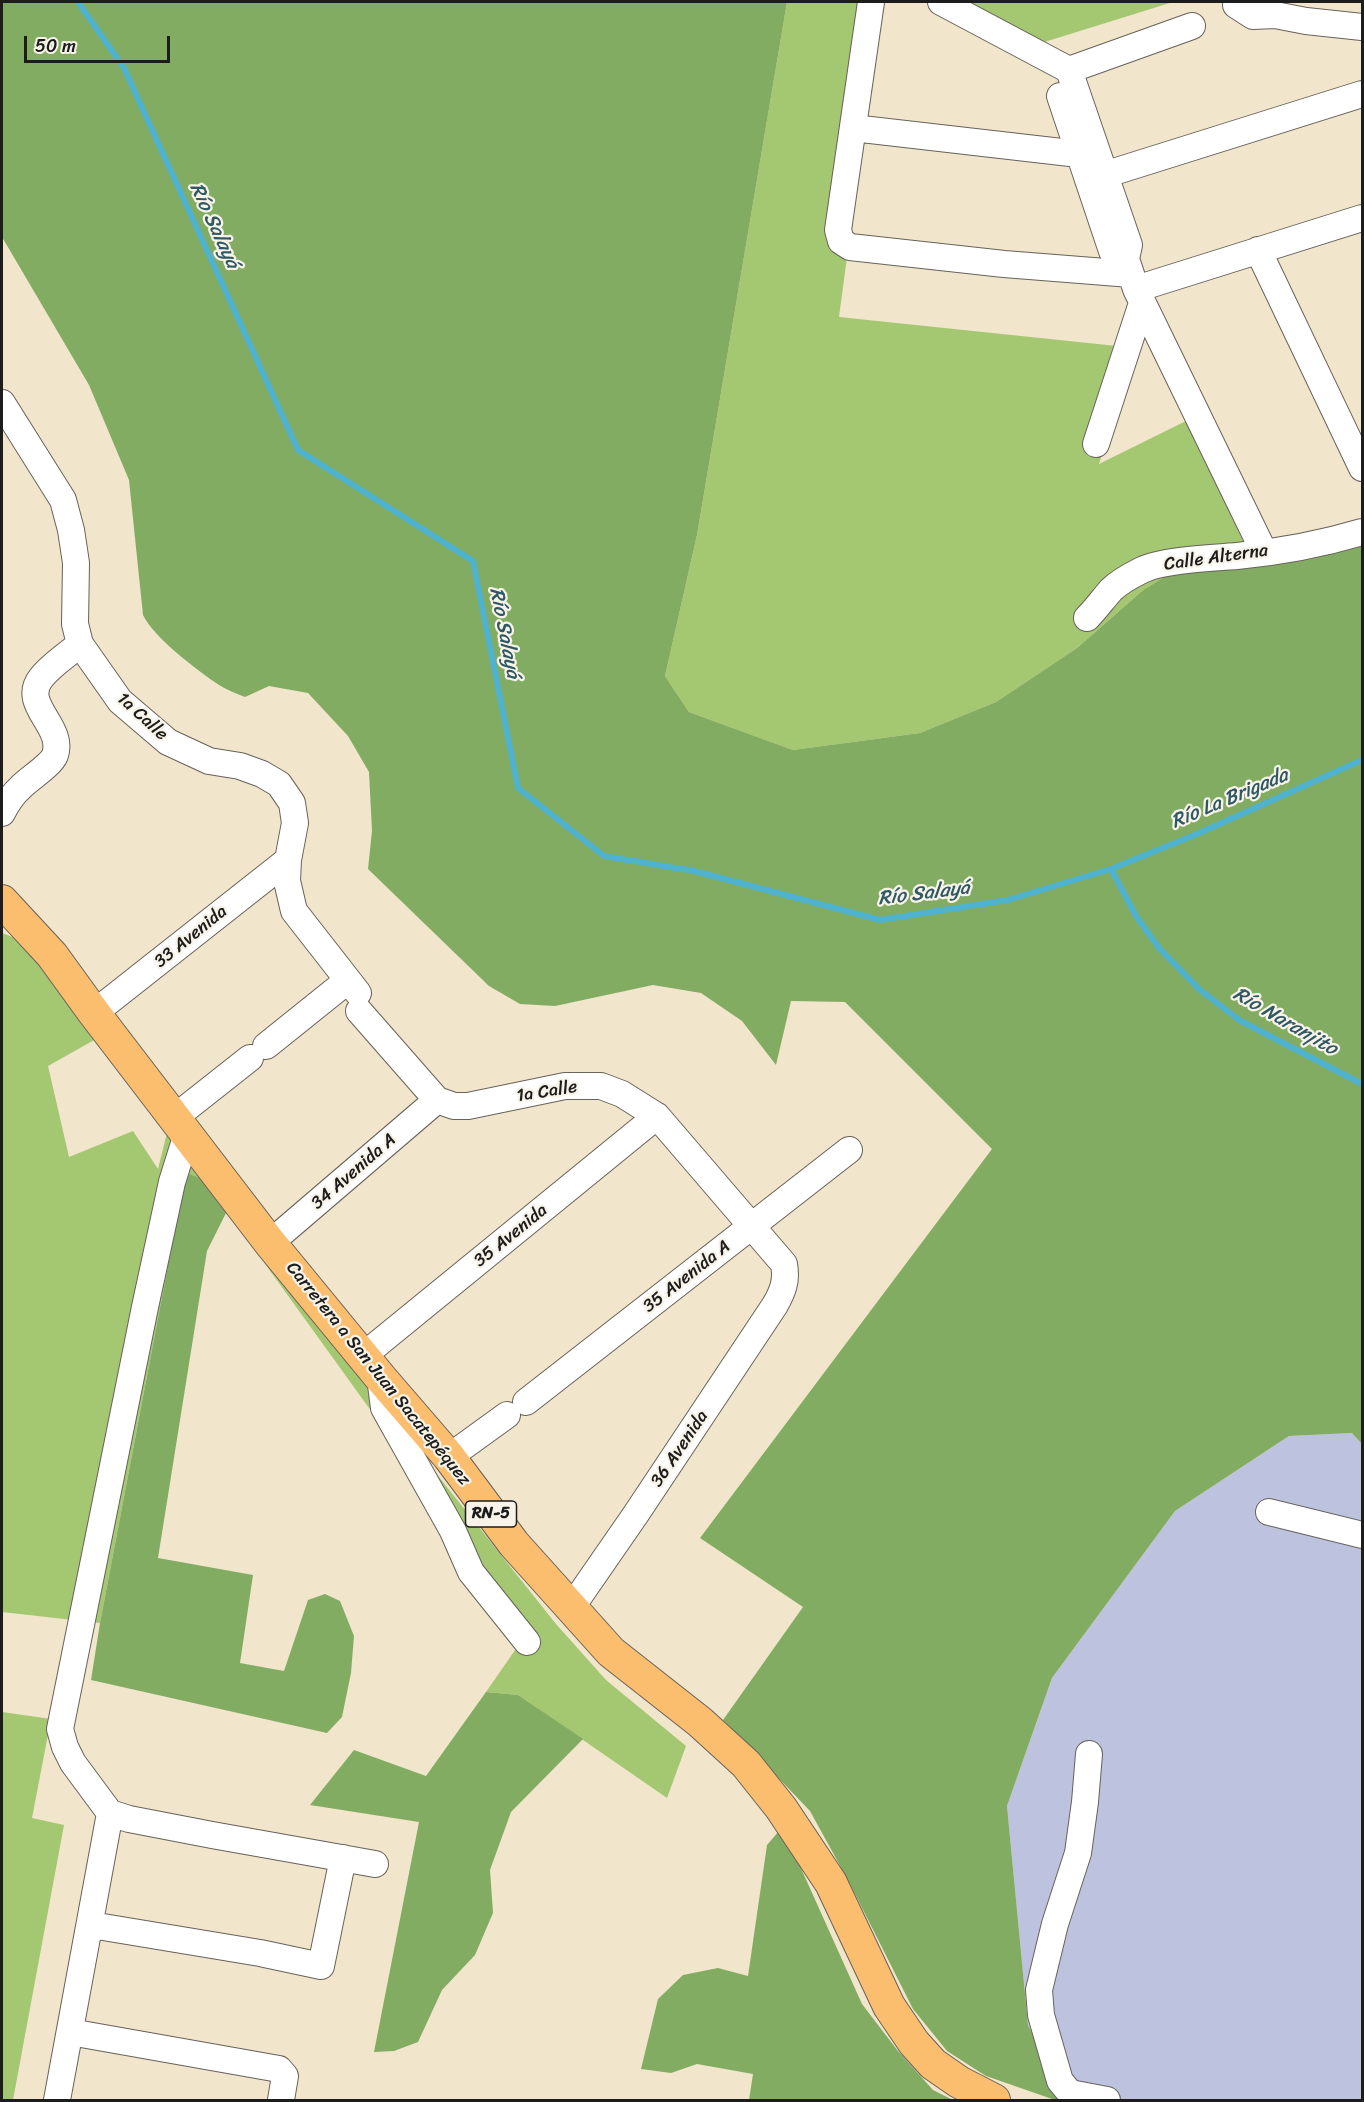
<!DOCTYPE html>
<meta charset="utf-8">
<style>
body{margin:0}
#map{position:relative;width:1364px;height:2102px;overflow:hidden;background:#f1e5cc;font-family:Sriracha,sans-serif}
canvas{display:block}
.frame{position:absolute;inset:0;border:3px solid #1c1c1c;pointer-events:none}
.scale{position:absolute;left:24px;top:36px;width:146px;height:27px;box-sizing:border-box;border:3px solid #1c1c1c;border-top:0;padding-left:8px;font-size:18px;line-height:21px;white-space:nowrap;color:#1c1c1c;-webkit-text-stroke:4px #f7f3e8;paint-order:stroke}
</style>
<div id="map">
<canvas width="1364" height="2102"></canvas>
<div class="frame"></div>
<div class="scale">50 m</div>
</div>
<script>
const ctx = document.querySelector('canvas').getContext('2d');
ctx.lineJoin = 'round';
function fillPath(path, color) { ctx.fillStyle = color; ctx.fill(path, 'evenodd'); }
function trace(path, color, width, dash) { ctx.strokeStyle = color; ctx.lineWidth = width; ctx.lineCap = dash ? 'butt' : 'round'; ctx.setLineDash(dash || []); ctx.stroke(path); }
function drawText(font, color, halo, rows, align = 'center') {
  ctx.font = font + ' Sriracha,sans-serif'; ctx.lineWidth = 4.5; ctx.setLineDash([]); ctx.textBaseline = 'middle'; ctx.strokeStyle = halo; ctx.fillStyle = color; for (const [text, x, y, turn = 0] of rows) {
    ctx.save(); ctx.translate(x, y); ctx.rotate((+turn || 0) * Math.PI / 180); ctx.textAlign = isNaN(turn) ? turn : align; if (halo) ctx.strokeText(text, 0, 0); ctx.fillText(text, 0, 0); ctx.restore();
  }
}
const industrial = new Path2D(`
 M 1353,1433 L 1362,1444 L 1362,2100 L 1066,2100 L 1028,2025 L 1007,1806 L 1052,1678 L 1175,1511 L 1289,1436 Z`);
const green = new Path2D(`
 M 787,2 L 881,2 L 839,317 L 1136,348 L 1099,464 L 1188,420 L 1248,552 L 1142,591 L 1077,648 L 996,702 L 920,733 L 793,750 L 689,712 L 665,676 L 697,535 Z
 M 971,2 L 1173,2 L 1038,44 Z
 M 2,933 L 23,941 L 96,1039 L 48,1066 L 69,1157 L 133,1131 L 158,1169 L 168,1129 L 207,1181 L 182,1192 L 100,1623 L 2,1612 Z
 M 227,1211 L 556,1624 L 606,1680 L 686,1746 L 667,1798 L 518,1695 L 486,1692 L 529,1630 Z
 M 2,1712 L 51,1719 L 32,1818 L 64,1825 L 13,2100 L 2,2100 Z`);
const forest = new Path2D(`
 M 2,2 L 787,2 L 697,535 L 665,676 L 689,712 L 793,750 L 920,733 L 996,702 L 1077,648 L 1142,591 L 1204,553 L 1362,534 L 1362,1444 L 1352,1433 L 1289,1436 L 1175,1511 L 1052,1678 L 1007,1806 L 1028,2025 L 1066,2100 L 1055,2100 L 986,2076 L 947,2051 L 913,2009 L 849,1882 L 810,1811 L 723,1720 L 803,1607 L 700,1538 L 992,1149 L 845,1002 L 791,1001 L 776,1065 L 742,1021 L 701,993 L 653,985 L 555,1006 L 520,1004 L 489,986 L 368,869 L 372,831 L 369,772 L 348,736 L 308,693 L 269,686 L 245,697 C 237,694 227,690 219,685 C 197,670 154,638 143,615 L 129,480 L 89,385 L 2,237 Z
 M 189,1174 L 207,1181 L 227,1211 L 207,1251 L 158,1558 L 253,1575 L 240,1663 L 284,1671 L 308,1600 L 325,1594 L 340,1601 L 354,1636 L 351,1673 L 342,1717 L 327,1733 L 91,1680 L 100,1623 L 182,1192 Z
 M 486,1692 L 518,1695 L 583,1739 L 511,1812 L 490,1870 L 493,1913 L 475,1955 L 442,1990 L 418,2042 L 394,2051 L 374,2052 L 419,1822 L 310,1805 L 354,1750 L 426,1776 Z
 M 779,1831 L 795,1855 L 862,2004 L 898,2051 L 933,2090 L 953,2100 L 749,2100 L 753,2074 L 697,2064 L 671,2073 L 641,2069 L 658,1999 L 683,1975 L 718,1968 L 748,1976 L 767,1845 Z`);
const stream = new Path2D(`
 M 78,2 L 124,68 L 298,450 L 473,561 L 518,788 L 604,856 L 694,871 L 880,920 L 1008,900 L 1111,869 L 1197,834 L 1362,760
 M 1111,869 L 1136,916 L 1159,948 L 1199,989 L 1239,1020 L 1362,1084`);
const minor = new Path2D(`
 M 871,2 L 838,230 L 841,241 L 850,247 L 1004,264 L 1131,274
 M 941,2 L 1069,70 L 1129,245 L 1126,259 L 1136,289 L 1264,552
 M 1236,5 L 1253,16 L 1275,15 L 1306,21 L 1362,27
 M 1069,70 L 1192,26
 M 1060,96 L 1112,251 L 1126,259
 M 853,128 L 1079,154
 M 1088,180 L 1362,94
 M 1258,250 L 1362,468
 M 1136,289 L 1362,218
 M 2,403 L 63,500 L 71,530 L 76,563 L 75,624 L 80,644 L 120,701 L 168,742 L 209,761 L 240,766 L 262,774 L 279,784 L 292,803 L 295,823 L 288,860 L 287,881 L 294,911 L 358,993
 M 1096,444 L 1142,303
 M 1087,618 C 1096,609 1103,599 1111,590 C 1119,582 1132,575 1142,570 C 1163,560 1212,558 1237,556 C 1279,552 1322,544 1362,532
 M 2,813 C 7,803 13,794 21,787 C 30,778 51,765 55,755 C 65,726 20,705 41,678 C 51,665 67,655 80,644
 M 359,1011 L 437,1100 L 454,1106 L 468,1106 L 565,1086 L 601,1086 L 622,1094 L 657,1116 L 784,1264 C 787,1281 783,1291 775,1305 L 636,1514 L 571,1608
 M 94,1013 L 288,860
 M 266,1046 L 347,981
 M 174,1118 L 250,1058
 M 187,1134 L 172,1182 L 145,1307 L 60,1729 L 65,1747 L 73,1763 L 110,1813 L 129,1819 L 212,1835 L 375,1864
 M 270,1243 L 437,1100
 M 364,1355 L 657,1116
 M 380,1377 L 384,1408 L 453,1531 L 471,1572 L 527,1642
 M 526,1402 L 849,1150
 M 449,1457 L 507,1415
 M 1269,1512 L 1362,1535
 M 1089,1754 L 1085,1802 L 1078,1853 L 1055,1924 L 1039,1990 L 1041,2015 L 1060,2081 L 1070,2093 L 1107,2100
 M 91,1925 L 260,1953 L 321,1966 L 343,1858
 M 70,2032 L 279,2069 L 285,2076 L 281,2100
 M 57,2100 L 110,1813`);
const major = new Path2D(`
 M 2,901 L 52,955 L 94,1013 L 270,1243 L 380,1377 L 449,1457 L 514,1544 L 611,1652 L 700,1722 L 746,1764 L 781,1808 L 831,1883 L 889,2006 L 914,2043 L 933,2064 L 959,2082 L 994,2100`);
const shields = [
 [491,1514,51]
];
const shieldNames = [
 ["RN-5",491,1514]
];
const streetNames = [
 ["Calle Alterna",1216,558,-8],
 ["1a Calle",142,717,42],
 ["33 Avenida",191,937,-39],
 ["1a Calle",547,1092,-9],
 ["34 Avenida A",354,1172,-41],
 ["35 Avenida",511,1236,-39],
 ["35 Avenida A",687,1277,-38],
 ["Carretera a San Juan Sacatepéquez",378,1374,51],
 ["36 Avenida",680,1449,-56]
];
const waterNames = [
 ["Río Salayá",214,226,65],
 ["Río Salayá",504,633,79],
 ["Río La Brigada",1230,799,-23],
 ["Río Salayá",924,894,-7],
 ["Río Naranjito",1285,1022,30]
];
fillPath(industrial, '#bdc3de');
fillPath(green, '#a4c771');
fillPath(forest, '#83ac63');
trace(stream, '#4fb2ce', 6);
trace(minor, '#67625a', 28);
trace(major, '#67625a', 34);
trace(minor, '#fff', 26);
trace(major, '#fbbd6e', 32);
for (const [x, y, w] of shields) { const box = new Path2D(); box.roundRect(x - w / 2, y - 13, w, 26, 4.5); ctx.fillStyle = '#f7f3e8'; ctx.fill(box); trace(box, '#1c1c1c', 1.5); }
drawText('bold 16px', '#1c1c1c', null, shieldNames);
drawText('18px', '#1c1c1c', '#f7f3e8', streetNames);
drawText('italic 20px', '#305863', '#f7f3e8', waterNames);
</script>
